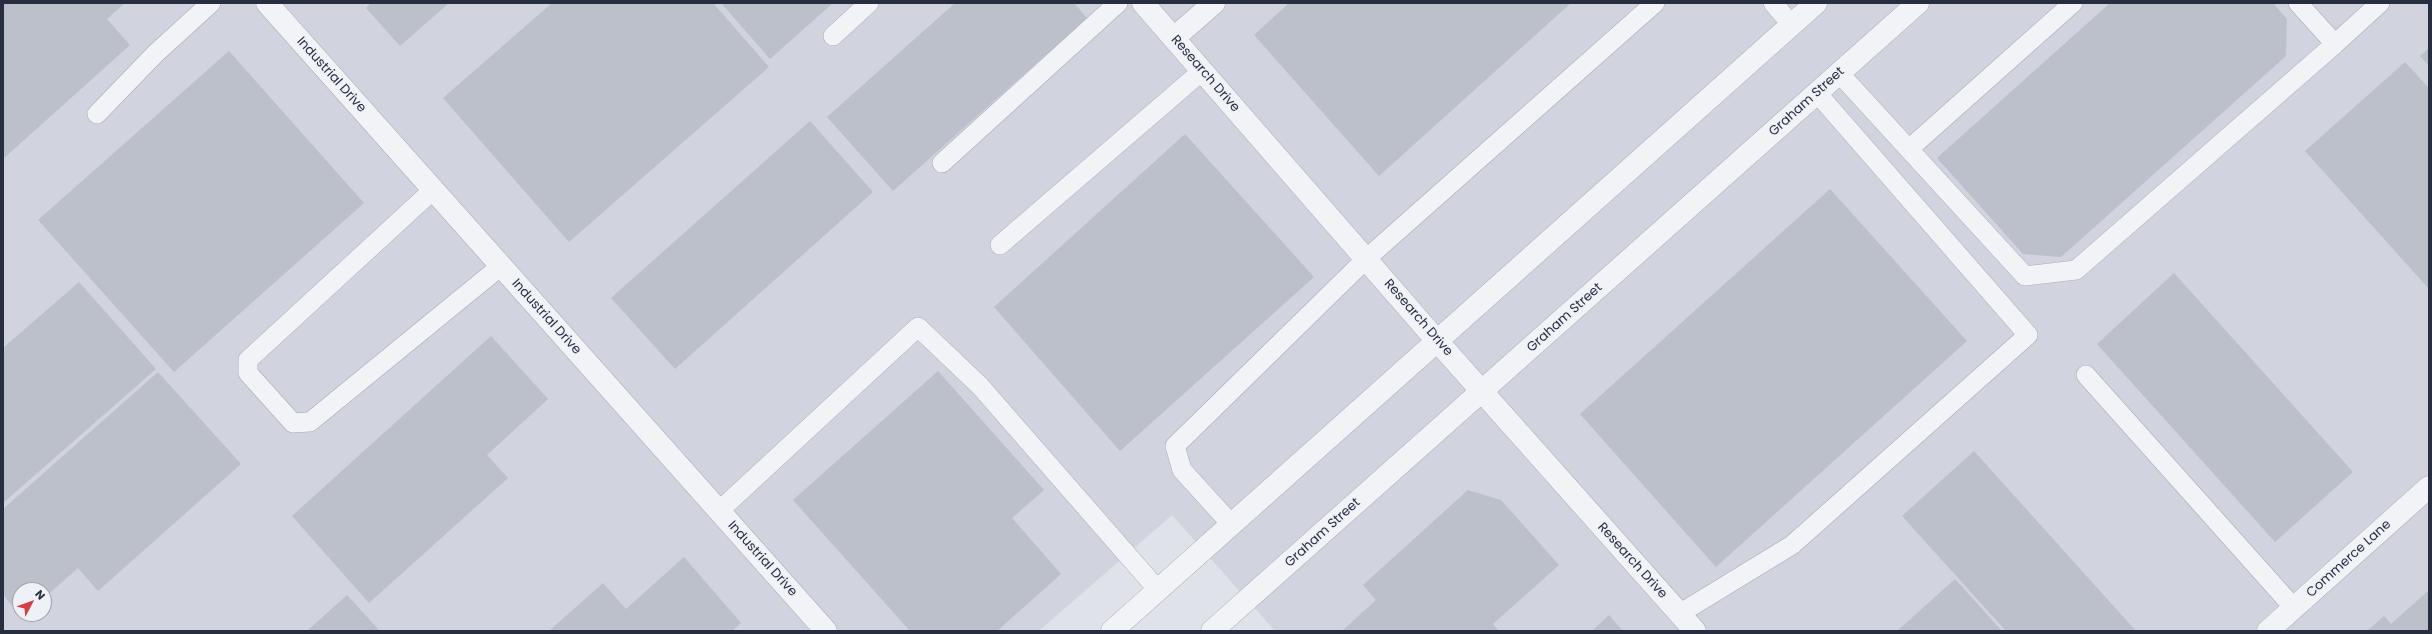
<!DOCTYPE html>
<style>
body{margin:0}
#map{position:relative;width:2432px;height:634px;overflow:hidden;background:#dfe2e8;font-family:Poppins,sans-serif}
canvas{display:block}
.frame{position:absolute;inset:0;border:4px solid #272e40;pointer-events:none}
.north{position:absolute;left:12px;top:582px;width:40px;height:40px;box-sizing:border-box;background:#eef1f6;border:1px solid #9ea3ad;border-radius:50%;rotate:49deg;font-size:11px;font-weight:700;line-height:16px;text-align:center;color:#272e40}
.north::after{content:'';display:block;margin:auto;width:14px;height:18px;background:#d14148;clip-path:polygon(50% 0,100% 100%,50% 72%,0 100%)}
</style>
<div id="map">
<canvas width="2432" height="634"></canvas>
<div class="frame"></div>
<div class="north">N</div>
</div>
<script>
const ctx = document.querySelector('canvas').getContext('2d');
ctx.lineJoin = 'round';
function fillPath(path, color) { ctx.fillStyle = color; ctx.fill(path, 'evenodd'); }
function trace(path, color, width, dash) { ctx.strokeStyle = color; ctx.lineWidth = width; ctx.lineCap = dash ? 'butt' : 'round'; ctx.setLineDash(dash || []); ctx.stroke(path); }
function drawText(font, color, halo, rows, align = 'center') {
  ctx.font = font + ' Poppins,sans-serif'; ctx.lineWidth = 3; ctx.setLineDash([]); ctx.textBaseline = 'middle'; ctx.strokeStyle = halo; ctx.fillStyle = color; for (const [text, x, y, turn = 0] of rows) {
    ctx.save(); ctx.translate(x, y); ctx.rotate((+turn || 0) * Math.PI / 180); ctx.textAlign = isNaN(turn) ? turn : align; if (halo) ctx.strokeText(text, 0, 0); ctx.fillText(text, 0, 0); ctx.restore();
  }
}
const built = new Path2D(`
 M 3,3 L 2429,3 L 2429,631 L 1275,631 L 1172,515 L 1039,631 L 3,631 ZM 20,590 L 44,590 L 44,614 L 20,614 Z`);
const building = new Path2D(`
 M 3,3 L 125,3 L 107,19 L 130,45 L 3,159 Z
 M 371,3 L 449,3 L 400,46 L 366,8 Z
 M 552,3 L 713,3 L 769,67 L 569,242 L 443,98 Z
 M 721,3 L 833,3 L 770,59 Z
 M 955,3 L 1074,3 L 1087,18 L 893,191 L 827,117 Z
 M 1289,3 L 1571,3 L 1379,176 L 1254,35 Z
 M 2110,3 L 2273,3 L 2287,19 L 2286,56 L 2061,257 L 2023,254 L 1937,158 Z
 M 2429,48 L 2429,66 L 2420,56 Z
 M 229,51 L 364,203 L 174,372 L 38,220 Z
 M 2405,62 L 2429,88 L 2429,289 L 2305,151 Z
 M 810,121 L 873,192 L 675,369 L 611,298 Z
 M 1185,134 L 1314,277 L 1120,451 L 994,307 Z
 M 1830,189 L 1967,341 L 1716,567 L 1580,414 Z
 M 2174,273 L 2353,472 L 2275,542 L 2097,344 Z
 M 79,282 L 156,369 L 3,503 L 3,348 Z
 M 491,336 L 548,399 L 487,455 L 508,478 L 369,603 L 292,516 Z
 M 938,371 L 1044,490 L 1012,518 L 1061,574 L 997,631 L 910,631 L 793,500 Z
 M 158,372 L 241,464 L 98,591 L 78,568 L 44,598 L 44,590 L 20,590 L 20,614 L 26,614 L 22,617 L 3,595 L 3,509 Z
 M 1974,451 L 2136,631 L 2006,631 L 1902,516 Z
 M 1468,490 L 1501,500 L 1559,565 L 1493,624 L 1499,631 L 1342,631 L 1376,600 L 1363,585 Z
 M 684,557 L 741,623 L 732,631 L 549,631 L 603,583 L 626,609 Z
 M 1955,579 L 2002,631 L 1897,631 Z
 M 2429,590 L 2429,631 L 2367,631 L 2384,616 L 2391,624 Z
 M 347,595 L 380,631 L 307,631 Z
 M 1609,615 L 1623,631 L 1592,631 Z`);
const service = new Path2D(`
 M 1773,3 L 1792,25
 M 2298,3 L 2335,44 L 2380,3
 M 833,36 L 869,3
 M 1839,73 L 2025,276 L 2076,270 L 2335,44
 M 97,114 L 156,53 L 211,3
 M 1909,149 L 2073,3
 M 942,163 L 1118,3
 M 433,190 L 248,360 L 248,373 L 293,423 L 310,422 L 501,266
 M 1000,245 L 1202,71
 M 2086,375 L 2294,608
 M 719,511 L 918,327 L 980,386 L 1158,590
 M 1232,525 L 1182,470 L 1175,446 L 1366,259 L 1655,3
 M 1679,614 L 1792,545 L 2028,335 L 1817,93`);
const minor = new Path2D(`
 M 267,3 L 826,631
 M 1143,3 L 1438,342 L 1695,631
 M 1174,38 L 1214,3
 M 2268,631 L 2429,487`);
const tertiary = new Path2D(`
 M 1112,631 L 1816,3
 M 1212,631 L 1918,3`);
const streetNames = [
 ["Research Drive",1205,74,49],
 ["Industrial Drive",331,75,48],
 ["Graham Street",1807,102,-42],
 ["Industrial Drive",546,317,48],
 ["Research Drive",1418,318,49],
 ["Graham Street",1565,318,-42],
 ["Graham Street",1323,533,-42],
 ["Industrial Drive",762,559,48],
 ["Commerce Lane",2349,559,-42],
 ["Research Drive",1632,561,48]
];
fillPath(built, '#d1d4de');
fillPath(building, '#bcc0cb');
trace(service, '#a8acb6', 20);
trace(minor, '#a8acb6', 23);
trace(tertiary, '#a8acb6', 23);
trace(service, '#f2f3f7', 19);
trace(minor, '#f2f3f7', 22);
trace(tertiary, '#f2f3f7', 22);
drawText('13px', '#272e40', '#eef1f6', streetNames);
</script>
